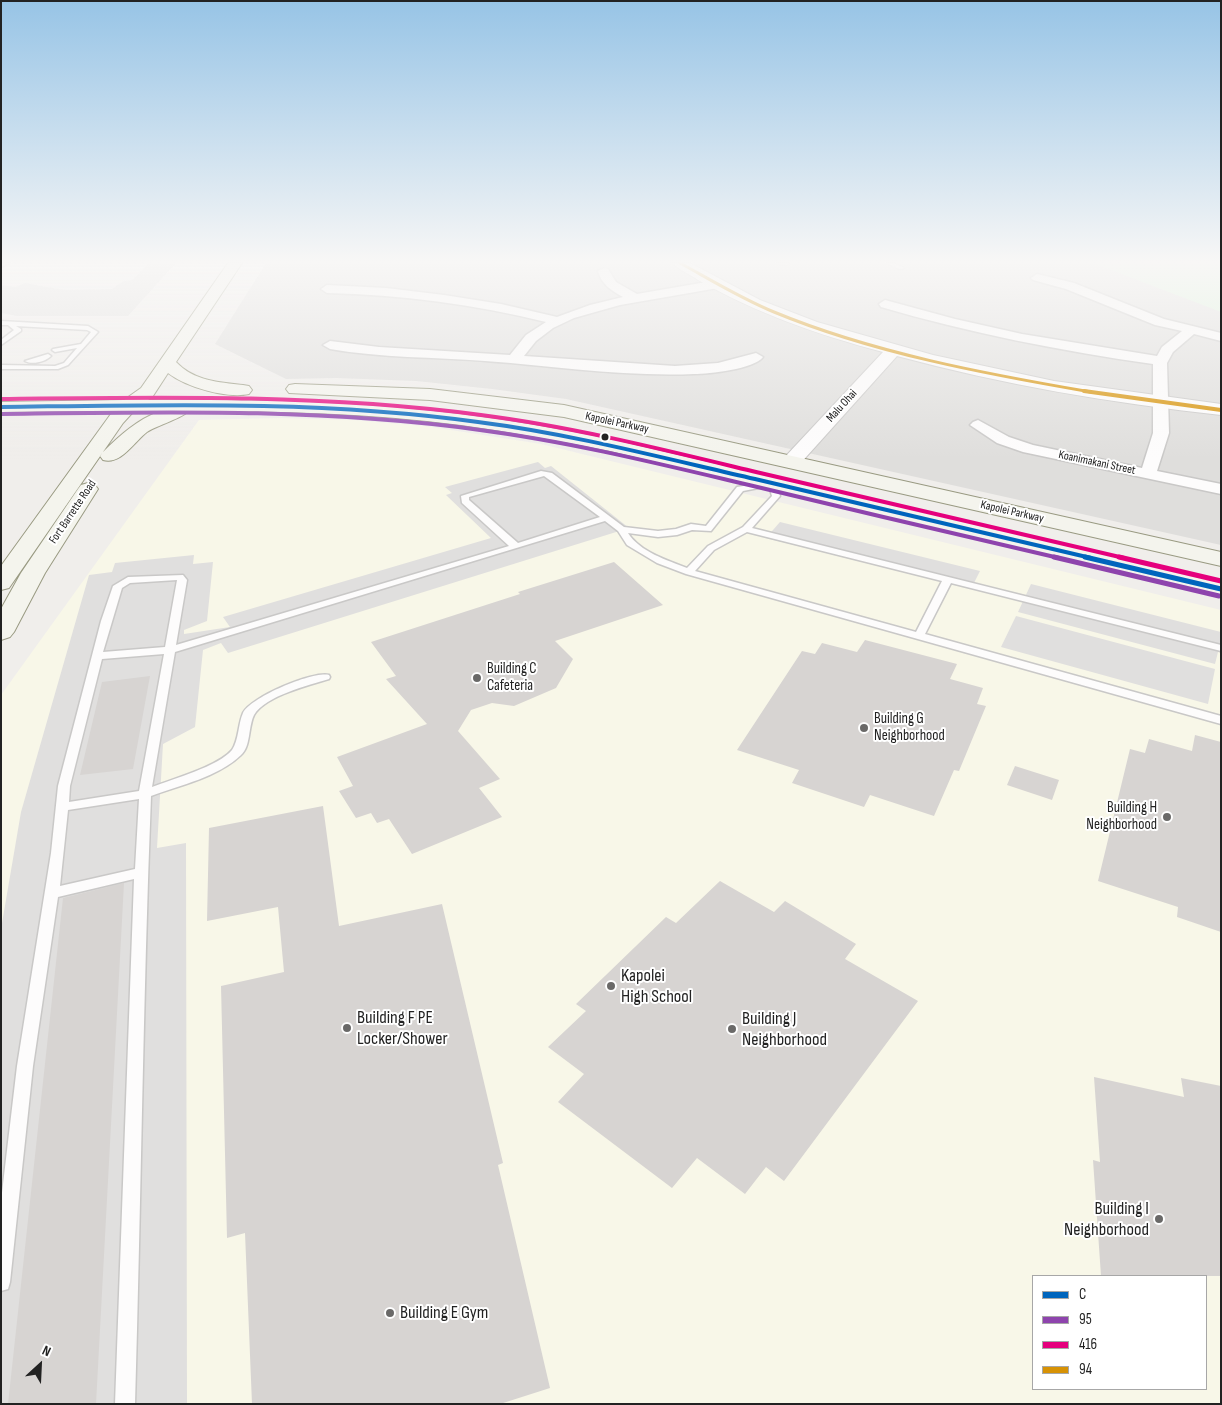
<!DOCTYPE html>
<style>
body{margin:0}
#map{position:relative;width:1222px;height:1405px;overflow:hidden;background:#f0eeeb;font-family:"Sofia Sans Condensed",sans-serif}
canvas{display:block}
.frame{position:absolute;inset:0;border:2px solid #222;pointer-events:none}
.legend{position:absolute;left:1032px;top:1275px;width:175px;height:115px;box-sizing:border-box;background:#fff;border:1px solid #a7a7a7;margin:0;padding:6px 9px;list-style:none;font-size:15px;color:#222}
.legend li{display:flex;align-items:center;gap:10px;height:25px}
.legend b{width:25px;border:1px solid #a7a7a7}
.north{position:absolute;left:15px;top:1340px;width:50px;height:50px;-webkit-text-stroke:4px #fff;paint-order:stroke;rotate:25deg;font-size:14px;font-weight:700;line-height:20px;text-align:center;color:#222}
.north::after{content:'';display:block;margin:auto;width:18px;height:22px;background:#222;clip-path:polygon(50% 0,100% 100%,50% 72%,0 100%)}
</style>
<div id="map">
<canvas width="1222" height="1405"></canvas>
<div class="frame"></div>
<ul class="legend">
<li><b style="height:6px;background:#0065bd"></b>C</li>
<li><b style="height:6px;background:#8e44ad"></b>95</li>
<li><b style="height:6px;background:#e5007d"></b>416</li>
<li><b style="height:6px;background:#d79205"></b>94</li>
</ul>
<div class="north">N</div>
</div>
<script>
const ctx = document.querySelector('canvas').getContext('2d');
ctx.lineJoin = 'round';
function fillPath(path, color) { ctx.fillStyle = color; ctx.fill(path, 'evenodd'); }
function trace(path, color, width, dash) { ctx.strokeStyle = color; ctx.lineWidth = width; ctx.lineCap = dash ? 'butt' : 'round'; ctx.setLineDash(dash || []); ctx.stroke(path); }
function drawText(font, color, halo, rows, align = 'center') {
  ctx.font = font + ' "Sofia Sans Condensed",sans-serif'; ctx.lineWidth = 4; ctx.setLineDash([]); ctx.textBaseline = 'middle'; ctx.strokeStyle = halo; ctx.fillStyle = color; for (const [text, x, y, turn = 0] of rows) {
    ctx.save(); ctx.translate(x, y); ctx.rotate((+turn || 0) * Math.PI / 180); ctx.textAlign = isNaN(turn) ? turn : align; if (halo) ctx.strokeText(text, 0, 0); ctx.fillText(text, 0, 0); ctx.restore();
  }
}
const residential = new Path2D(`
 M 266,263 L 1221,263 L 1221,545 L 566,399 L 492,389 L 416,381 L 336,378 L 286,379 L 215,344 Z`);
const education = new Path2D(`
 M 280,418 L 353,420 L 425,426 L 541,444 L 1221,610 L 1221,1404 L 1,1404 L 1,695 L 199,420 ZM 1033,1276 L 1206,1276 L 1206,1389 L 1033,1389 Z`);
const park = new Path2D(`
 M 1093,263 L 1221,263 L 1221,312 Z`);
const parking = new Path2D(`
 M 149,263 L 176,263 L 128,316 L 17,316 L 1,313 L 1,285 L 15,287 L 25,283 L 65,290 L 112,289 L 123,281 L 132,280 Z
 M 538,462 L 545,468 L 551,466 L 629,528 L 228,653 L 221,643 L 203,650 L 195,727 L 163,744 L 157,848 L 186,843 L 187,1404 L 1,1404 L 1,929 L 21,812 L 89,575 L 112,572 L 115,563 L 194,555 L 193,564 L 213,562 L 207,621 L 184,630 L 184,634 L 230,627 L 223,617 L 491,538 L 446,495 L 452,493 L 445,487 Z
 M 780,522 L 980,571 L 971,589 L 766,538 Z
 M 1031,584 L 1221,632 L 1221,653 L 1218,652 L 1215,664 L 1018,612 Z
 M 1016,616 L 1215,669 L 1208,704 L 1001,647 Z`);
const building = new Path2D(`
 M 614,562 L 663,605 L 555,641 L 573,659 L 556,688 L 514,706 L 492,703 L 471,710 L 458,731 L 500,779 L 479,788 L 502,817 L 412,854 L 389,819 L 377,823 L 371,813 L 356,818 L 339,791 L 353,786 L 337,757 L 427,724 L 386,679 L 396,676 L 371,642 L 520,594 L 518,592 Z
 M 865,640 L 957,664 L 950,679 L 983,688 L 977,704 L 986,706 L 959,771 L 954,770 L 934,816 L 870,795 L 864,807 L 792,783 L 799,770 L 737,750 L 802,651 L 815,654 L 822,643 L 857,652 Z
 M 150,676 L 133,769 L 80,775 L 102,682 Z
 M 1195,735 L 1221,742 L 1221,932 L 1177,917 L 1178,907 L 1098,881 L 1130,749 L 1145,753 L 1149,739 L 1192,751 Z
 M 1015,766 L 1059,780 L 1052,800 L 1007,785 Z
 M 323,806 L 339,926 L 442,904 L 503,1163 L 498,1165 L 550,1388 L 500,1404 L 252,1404 L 245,1233 L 227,1238 L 221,986 L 284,972 L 278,907 L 207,921 L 209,828 Z
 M 720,881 L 774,912 L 785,901 L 856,944 L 845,959 L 918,1001 L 784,1181 L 766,1167 L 745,1194 L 697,1158 L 672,1188 L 558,1102 L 584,1074 L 548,1047 L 586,1011 L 576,1004 L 666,917 L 676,923 Z
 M 124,883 L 96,1404 L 8,1404 L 63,898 Z
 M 1094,1077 L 1184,1097 L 1181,1078 L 1221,1086 L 1221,1276 L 1101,1276 L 1093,1160 L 1100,1162 Z`);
const service = new Path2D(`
 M 777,263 L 789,263 L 786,265 Z
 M 887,263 L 894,263 L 904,268 L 899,269 Z
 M 1,321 L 88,326 L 98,332 L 68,365 L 58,369 L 1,369 L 1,365 L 55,366 L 64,363 L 77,348 L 55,352 L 52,350 L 53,349 L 81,344 L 91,332 L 87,330 L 16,326 L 21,329 L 21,331 L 1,345 L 1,340 L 14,330 L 8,325 L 1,325 Z
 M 48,354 L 51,356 C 45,362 32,365 25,361 Z
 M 541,471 L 552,473 L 624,527 L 658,531 L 676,529 L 691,524 L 706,526 L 737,487 L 775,481 L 780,496 L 752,528 L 1221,645 L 1221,651 L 951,583 L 925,634 L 1221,716 L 1221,724 L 686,574 L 657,563 L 627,545 L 618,531 L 605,521 L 175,652 L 152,787 C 173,779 219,766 232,750 C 239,740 238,724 243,713 C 251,697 313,671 329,675 L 330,677 L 329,679 C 309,685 265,696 254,715 C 248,727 251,746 241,755 C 218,777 181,785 151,796 C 143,999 141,1201 135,1404 L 115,1404 L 134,879 L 58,897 L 33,1066 L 10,1282 L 8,1289 L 1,1291 L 1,1201 L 17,1066 L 51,853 L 58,786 L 101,621 L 113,586 L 128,577 L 183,575 L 187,580 L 176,645 L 509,546 L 462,503 L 461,496 ZM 544,476 L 600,517 L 518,543 L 469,500 L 469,497 ZM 769,486 L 772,496 L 743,527 L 708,546 L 687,568 C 667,560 640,552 628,533 L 658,537 L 677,535 L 692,530 L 711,531 L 743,491 ZM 747,532 L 942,581 L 916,632 L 695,571 L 714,550 ZM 177,580 L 165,647 L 103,652 L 122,588 L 130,583 ZM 164,654 L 139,791 L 69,802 L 70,786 L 102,659 ZM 139,799 L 135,869 L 60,886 L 68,810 Z`);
const minor = new Path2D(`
 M 1,263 L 10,263 L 1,267 Z
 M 604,268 L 608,269 L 616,282 L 637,294 L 718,280 L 724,284 L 718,288 L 620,305 L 574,318 L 553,328 L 536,341 L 524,356 L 675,366 L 718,363 L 756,353 L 763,357 C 754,369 709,374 694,374 C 625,377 554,366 485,361 C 434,357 381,358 330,349 L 323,345 L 330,341 L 379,347 L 510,355 L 526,335 L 546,322 C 474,304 401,295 327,293 L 321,289 L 327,285 L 386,288 L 444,295 L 501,304 L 557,317 L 590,305 L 623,297 C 612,291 601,284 598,271 Z
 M 1037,274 L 1074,283 L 1164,319 L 1221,333 L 1221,341 L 1194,334 L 1173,352 L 1167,363 L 1169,433 L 1157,471 L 1221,484 L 1221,494 L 1023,452 L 997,443 L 970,425 L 973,422 L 978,420 L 1009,437 L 1033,445 L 1142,468 L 1153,433 L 1153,364 C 1061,351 970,333 881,307 L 879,304 L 885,300 L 955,319 L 1022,334 L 1157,356 L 1162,347 L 1182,331 L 1155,325 L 1066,289 L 1033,280 L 1031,278 Z`);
const tertiary = new Path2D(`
 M 673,263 L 690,263 L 760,300 L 817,322 L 933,355 L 1054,381 L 1221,404 L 1221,415 C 1112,403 1004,385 897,356 L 798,466 L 791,468 L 784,466 L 781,462 L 784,458 L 883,352 C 818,335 756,313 698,280 C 691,275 679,270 673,263 Z`);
const secondary = new Path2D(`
 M 228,263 L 242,263 L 176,362 C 194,381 218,382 243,385 L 249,386 L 252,390 L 249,394 C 227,399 186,387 168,373 L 153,396 L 148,400 C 252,399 357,401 460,414 C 510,420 560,429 610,439 L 1221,582 L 1221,596 L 610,451 C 560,441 511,432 461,425 C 370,413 279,411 188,411 C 185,417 156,426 147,432 C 133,443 121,465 103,460 L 100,456 L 103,452 C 120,435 137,420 160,411 L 134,411 L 123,423 L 9,588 L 1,590 L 1,566 L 113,411 L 1,412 L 1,402 L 124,400 L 141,388 Z
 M 295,384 L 430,389 L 564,405 L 1221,552 L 1221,566 L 564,417 L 430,400 L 289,393 L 286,389 L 289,385 Z
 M 88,483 L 95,485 L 98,489 L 45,573 L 14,632 L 10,637 L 1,640 L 1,609 L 21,573 L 78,489 L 81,485 Z`);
const bus1Far1 = new Path2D(`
 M 1,407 C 159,405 321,400 478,422 C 572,434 663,458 755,479 C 867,506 979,532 1091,558`);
const bus1 = new Path2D(`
 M 1085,557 L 1221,589`);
const bus2Far1 = new Path2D(`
 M 1,414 C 161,412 321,408 480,430 C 571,442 660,464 749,485 C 852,510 956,534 1059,558`);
const bus2 = new Path2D(`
 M 1054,557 L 1219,596`);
const bus3Far1 = new Path2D(`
 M 1,399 C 161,397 323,394 481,415 C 574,427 665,450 756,472 C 879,501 1001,529 1124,558`);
const bus3 = new Path2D(`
 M 1119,557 L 1221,581`);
const bus4Far1 = new Path2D(`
 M 680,263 C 711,280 742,299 774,312 C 873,353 986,374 1091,392`);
const bus4 = new Path2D(`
 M 1084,391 L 1221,410`);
const markers = [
 [605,437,4.5,"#222"],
 [477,678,5,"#6a6968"],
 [864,728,5,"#6a6968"],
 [1167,817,5,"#6a6968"],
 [611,986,5,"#6a6968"],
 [347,1028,5,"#6a6968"],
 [732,1029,5,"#6a6968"],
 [1159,1219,5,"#6a6968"],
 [390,1313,5,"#6a6968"]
];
const farStreetnames = [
 ["Malu Ohai",842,406,-48],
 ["Kapolei Parkway",617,423,12],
 ["Koanimakani Street",1097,463,12],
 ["Fort Barrette Road",73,512,-56],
 ["Kapolei Parkway",1012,512,13]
];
const poiNames = [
 ["Building C",487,669],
 ["Cafeteria",487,686],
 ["Building G",874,719],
 ["Neighborhood",874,736],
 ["Building H",1157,808,"right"],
 ["Neighborhood",1157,825,"right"]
];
const nearPoinames = [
 ["Kapolei",621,976],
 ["High School",621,997],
 ["Building F PE",357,1018],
 ["Locker/Shower",357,1039],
 ["Building J",742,1019],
 ["Neighborhood",742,1040],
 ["Building I",1149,1209,"right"],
 ["Neighborhood",1149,1230,"right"],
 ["Building E Gym",400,1313]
];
fillPath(residential, '#dfdedc');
fillPath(education, '#f8f7e8');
fillPath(park, '#daf5da');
fillPath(parking, '#e0dfde');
fillPath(building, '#d7d4d2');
trace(service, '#c9c8c7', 3);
trace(minor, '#c9c8c7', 3);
trace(tertiary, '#c9c8c7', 2);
trace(secondary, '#999a82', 2);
fillPath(service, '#fdfcfc');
fillPath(minor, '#fdfcfc');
fillPath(tertiary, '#fdfcfc');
fillPath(secondary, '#f4f4ed');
trace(bus1Far1, '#0065bd', 4);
trace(bus1, '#0065bd', 5);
trace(bus2Far1, '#8e44ad', 4);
trace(bus2, '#8e44ad', 5);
trace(bus3Far1, '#e5007d', 4);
trace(bus3, '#e5007d', 5);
trace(bus4Far1, '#d79205', 3);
trace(bus4, '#d79205', 4);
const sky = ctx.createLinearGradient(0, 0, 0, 459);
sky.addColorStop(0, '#97c4e6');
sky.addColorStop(0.57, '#f8f7f6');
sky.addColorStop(1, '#f8f7f600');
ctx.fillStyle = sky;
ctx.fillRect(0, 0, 1222, 459);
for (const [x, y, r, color] of markers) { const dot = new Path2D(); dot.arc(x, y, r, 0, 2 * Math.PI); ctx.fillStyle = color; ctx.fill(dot); trace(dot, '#fff', 2); }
drawText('12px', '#222', '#fff', farStreetnames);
drawText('15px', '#222', '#fff', poiNames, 'left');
drawText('18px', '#222', '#fff', nearPoinames, 'left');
</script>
